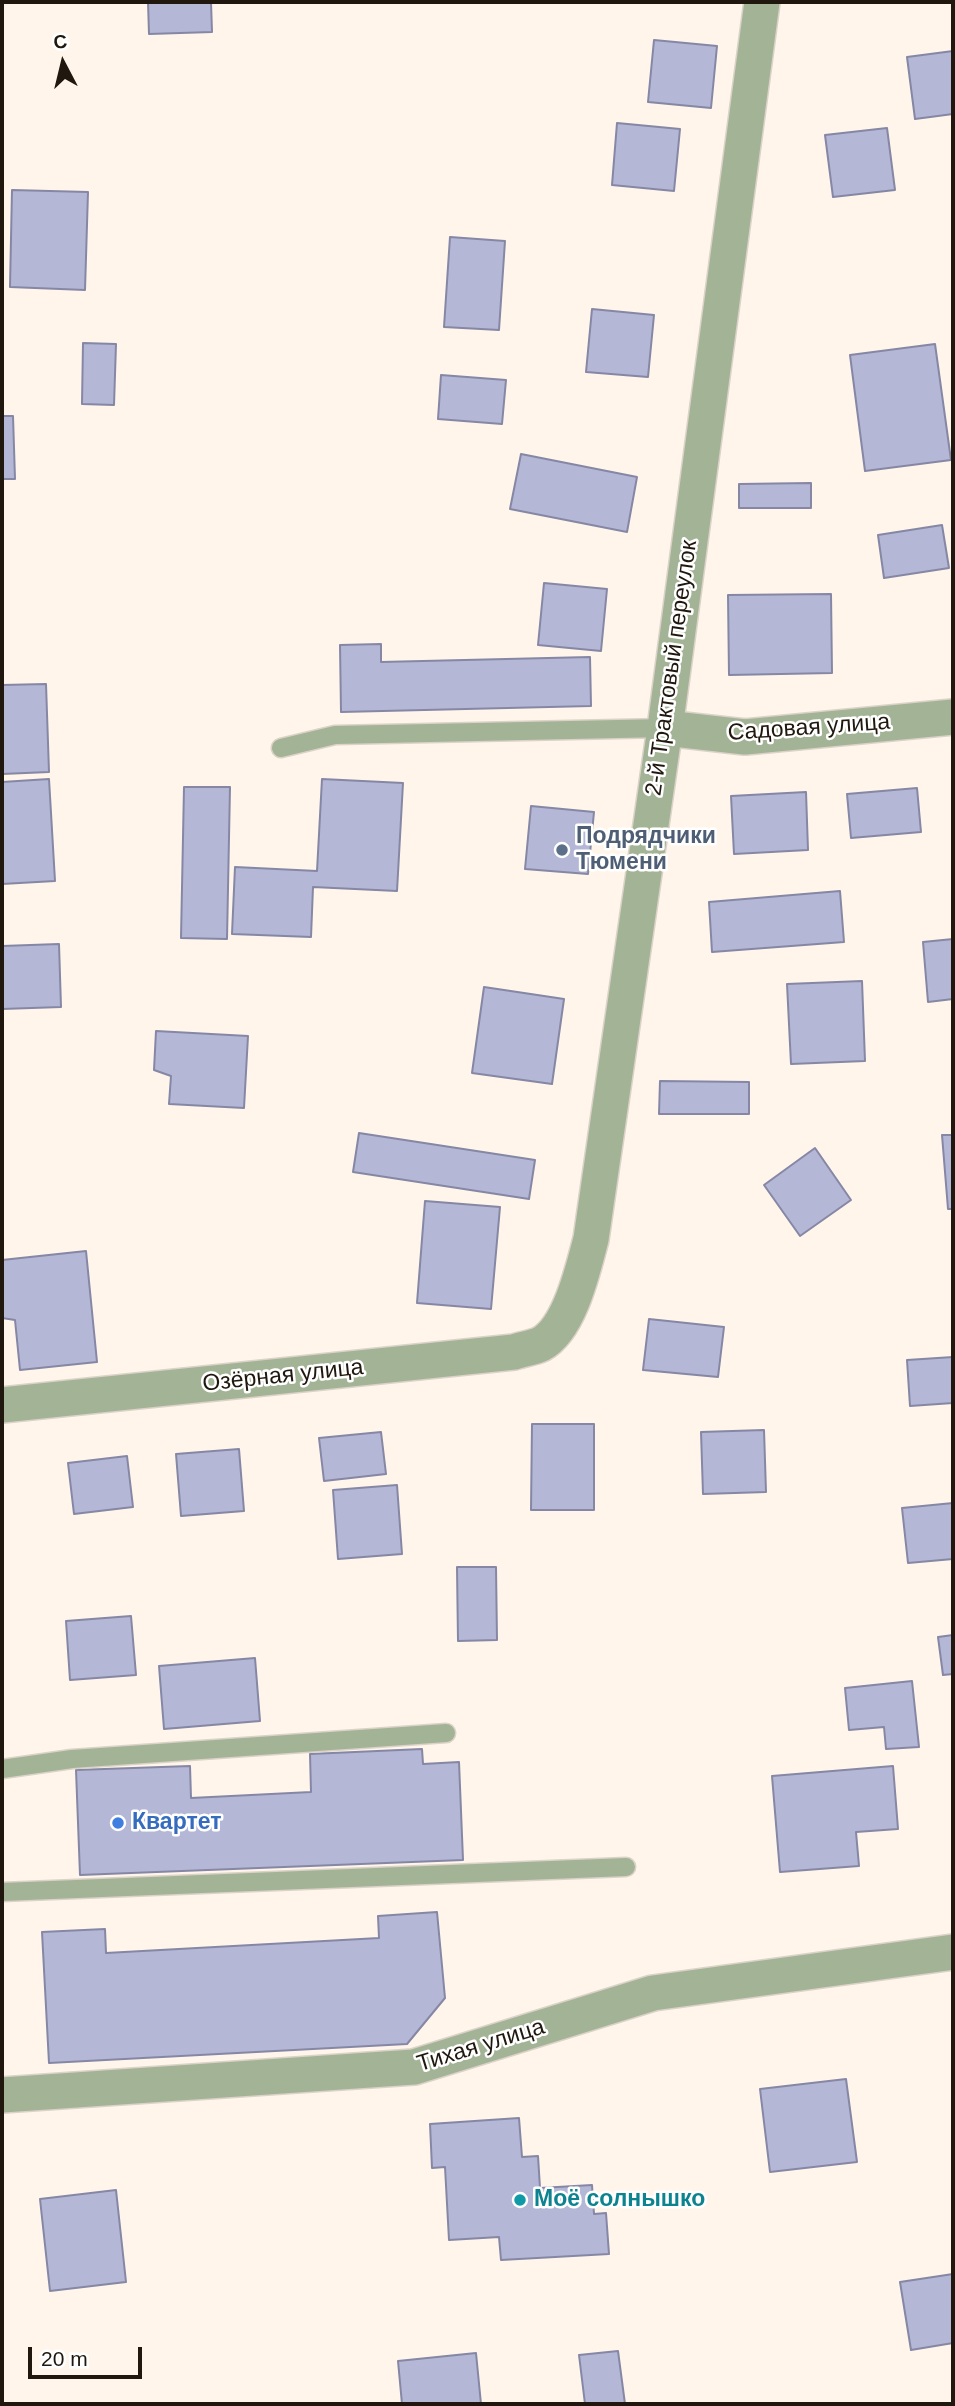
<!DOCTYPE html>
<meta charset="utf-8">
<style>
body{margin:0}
#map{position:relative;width:955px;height:2406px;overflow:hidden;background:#fff5eb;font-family:Helvetica,sans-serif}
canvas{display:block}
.frame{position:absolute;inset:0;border:4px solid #20180e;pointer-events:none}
.north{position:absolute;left:28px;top:28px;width:70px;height:70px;-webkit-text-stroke:5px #fff;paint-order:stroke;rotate:353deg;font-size:19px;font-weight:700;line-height:28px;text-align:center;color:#20180e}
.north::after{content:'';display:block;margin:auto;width:24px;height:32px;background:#20180e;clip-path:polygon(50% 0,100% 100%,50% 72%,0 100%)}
.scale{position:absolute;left:28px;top:2347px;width:114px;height:32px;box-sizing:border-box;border:4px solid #20180e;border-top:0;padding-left:9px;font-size:21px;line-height:24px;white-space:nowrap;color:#20180e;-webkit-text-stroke:5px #fff;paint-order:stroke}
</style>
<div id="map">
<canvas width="955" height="2406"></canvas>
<div class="frame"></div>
<div class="north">С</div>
<div class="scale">20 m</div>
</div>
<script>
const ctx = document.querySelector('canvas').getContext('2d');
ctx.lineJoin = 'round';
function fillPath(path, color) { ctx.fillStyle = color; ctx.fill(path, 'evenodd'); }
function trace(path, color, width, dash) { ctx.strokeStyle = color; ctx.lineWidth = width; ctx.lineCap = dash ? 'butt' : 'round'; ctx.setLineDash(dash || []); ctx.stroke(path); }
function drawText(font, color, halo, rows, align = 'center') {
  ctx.font = font + ' Helvetica,sans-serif'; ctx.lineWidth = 5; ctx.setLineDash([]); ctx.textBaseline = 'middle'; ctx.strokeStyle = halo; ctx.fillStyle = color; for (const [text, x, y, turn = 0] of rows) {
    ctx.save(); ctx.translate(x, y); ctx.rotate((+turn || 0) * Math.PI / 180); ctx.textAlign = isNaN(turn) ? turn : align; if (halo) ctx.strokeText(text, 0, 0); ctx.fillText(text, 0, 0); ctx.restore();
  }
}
const building = new Path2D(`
 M 148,2 L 211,2 L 212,32 L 149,34 Z
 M 654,40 L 717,46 L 711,108 L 648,102 Z
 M 953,51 L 953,114 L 915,119 L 907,57 Z
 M 617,123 L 680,129 L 674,191 L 612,185 Z
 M 887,128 L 895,190 L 833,197 L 825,135 Z
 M 12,190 L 88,192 L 85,290 L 10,287 Z
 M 450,237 L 505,241 L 499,330 L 444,327 Z
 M 592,309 L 654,315 L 648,377 L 586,372 Z
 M 83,343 L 116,344 L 114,405 L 82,404 Z
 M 935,344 L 951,460 L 865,471 L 850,355 Z
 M 441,375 L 506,380 L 502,424 L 438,419 Z
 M 2,416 L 13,416 L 15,479 L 2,479 Z
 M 521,454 L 637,477 L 627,532 L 510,509 Z
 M 811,483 L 811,508 L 739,508 L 739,484 Z
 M 942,525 L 949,568 L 884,578 L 878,535 Z
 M 544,583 L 607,589 L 601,651 L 538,645 Z
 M 831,594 L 832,673 L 729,675 L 728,595 Z
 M 381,644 L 381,662 L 590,657 L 591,706 L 341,712 L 340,645 Z
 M 46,684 L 49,772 L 2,774 L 2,685 Z
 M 49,779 L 55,881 L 2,884 L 2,782 Z
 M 322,779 L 403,783 L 397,891 L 313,887 L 311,937 L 232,934 L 235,867 L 317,871 Z
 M 184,787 L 230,787 L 227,939 L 181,938 Z
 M 917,788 L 921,832 L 851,838 L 847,794 Z
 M 806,792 L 808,850 L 734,854 L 731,796 Z
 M 531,806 L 594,812 L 588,874 L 525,869 Z
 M 840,891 L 844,942 L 712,952 L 709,902 Z
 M 953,939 L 953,999 L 928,1002 L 923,942 Z
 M 59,944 L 61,1007 L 2,1009 L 2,946 Z
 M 862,981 L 865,1061 L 791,1064 L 787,984 Z
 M 484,987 L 564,999 L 552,1084 L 472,1073 Z
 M 156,1031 L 248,1036 L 244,1108 L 169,1104 L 171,1076 L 154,1070 Z
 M 660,1081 L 749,1082 L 749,1114 L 659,1114 Z
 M 359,1133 L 535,1160 L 529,1199 L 353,1172 Z
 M 942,1135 L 953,1135 L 953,1209 L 948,1209 Z
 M 815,1148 L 851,1200 L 800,1236 L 764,1185 Z
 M 425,1201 L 500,1207 L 491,1309 L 417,1303 Z
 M 86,1251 L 97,1362 L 20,1370 L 15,1320 L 2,1318 L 2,1260 Z
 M 649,1319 L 724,1327 L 718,1377 L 643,1370 Z
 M 953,1357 L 953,1403 L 910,1406 L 907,1360 Z
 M 532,1424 L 594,1424 L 594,1510 L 531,1510 Z
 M 764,1430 L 766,1492 L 703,1494 L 701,1432 Z
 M 381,1432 L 386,1474 L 324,1481 L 319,1438 Z
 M 239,1449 L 244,1511 L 181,1516 L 176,1454 Z
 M 127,1456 L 133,1507 L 74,1514 L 68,1463 Z
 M 397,1485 L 402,1554 L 338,1559 L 333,1490 Z
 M 953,1503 L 953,1559 L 908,1563 L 902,1508 Z
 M 457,1567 L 496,1567 L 497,1640 L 458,1641 Z
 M 131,1616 L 136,1675 L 70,1680 L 66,1621 Z
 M 953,1635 L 953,1674 L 943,1675 L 938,1637 Z
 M 255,1658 L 260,1721 L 164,1729 L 159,1666 Z
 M 912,1681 L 919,1747 L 886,1749 L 884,1727 L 849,1730 L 845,1688 Z
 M 422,1749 L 423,1764 L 459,1762 L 463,1860 L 80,1875 L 76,1770 L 190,1766 L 191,1798 L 311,1792 L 310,1754 Z
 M 893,1766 L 898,1829 L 856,1832 L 859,1866 L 780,1872 L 772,1776 Z
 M 437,1912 L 445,1998 L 407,2044 L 49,2063 L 42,1932 L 105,1929 L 106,1953 L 379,1938 L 378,1916 Z
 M 846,2079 L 857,2162 L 770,2172 L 760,2089 Z
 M 519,2118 L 522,2157 L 538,2156 L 540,2188 L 592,2185 L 594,2214 L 606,2213 L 609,2254 L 501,2260 L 499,2237 L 449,2240 L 445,2167 L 432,2168 L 430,2124 Z
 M 116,2190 L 126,2282 L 50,2291 L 40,2199 Z
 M 953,2274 L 953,2343 L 911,2350 L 900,2282 Z
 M 618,2351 L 625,2404 L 585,2404 L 579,2355 Z
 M 476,2353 L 481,2404 L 402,2404 L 398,2361 Z`);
const service = new Path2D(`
 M 281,748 L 335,735 L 665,728
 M 2,1769 L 72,1759 L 446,1733
 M 2,1892 L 626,1867`);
const minor = new Path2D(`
 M 665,728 L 745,737 L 953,717
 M 2,1405 L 514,1352 C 522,1349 533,1348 541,1344 C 570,1328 583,1269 591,1239 L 665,728 L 762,2
 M 2,2095 L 414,2067 L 653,1993 L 953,1952`);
const markers = [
 [562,850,7,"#5c6f8a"],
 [118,1823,7,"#3f7fe0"],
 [520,2200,7,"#0f9aa8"]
];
const streetNames = [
 ["2-й Трактовый переулок",672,668,-82],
 ["Садовая улица",809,728,-4],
 ["Озёрная улица",283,1376,-6],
 ["Тихая улица",481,2046,-17]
];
const serviceNames = [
 ["Подрядчики",576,837],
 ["Тюмени",576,863]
];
const shopNames = [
 ["Квартет",132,1823]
];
const cultureNames = [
 ["Моё солнышко",534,2200]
];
fillPath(building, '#b4b7d6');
trace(building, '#8587a5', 2);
trace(service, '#dbd2c8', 21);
trace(minor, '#dbd2c8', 38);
trace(service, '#a3b396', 18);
trace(minor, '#a3b396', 35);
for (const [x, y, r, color] of markers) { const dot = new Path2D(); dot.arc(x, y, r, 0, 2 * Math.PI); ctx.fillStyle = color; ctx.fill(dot); trace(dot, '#fff', 2.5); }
drawText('23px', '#20180e', '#fff', streetNames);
drawText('bold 23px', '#4e5e75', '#fff', serviceNames, 'left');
drawText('bold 23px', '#366cbe', '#fff', shopNames, 'left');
drawText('bold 23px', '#0d838f', '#fff', cultureNames, 'left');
</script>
